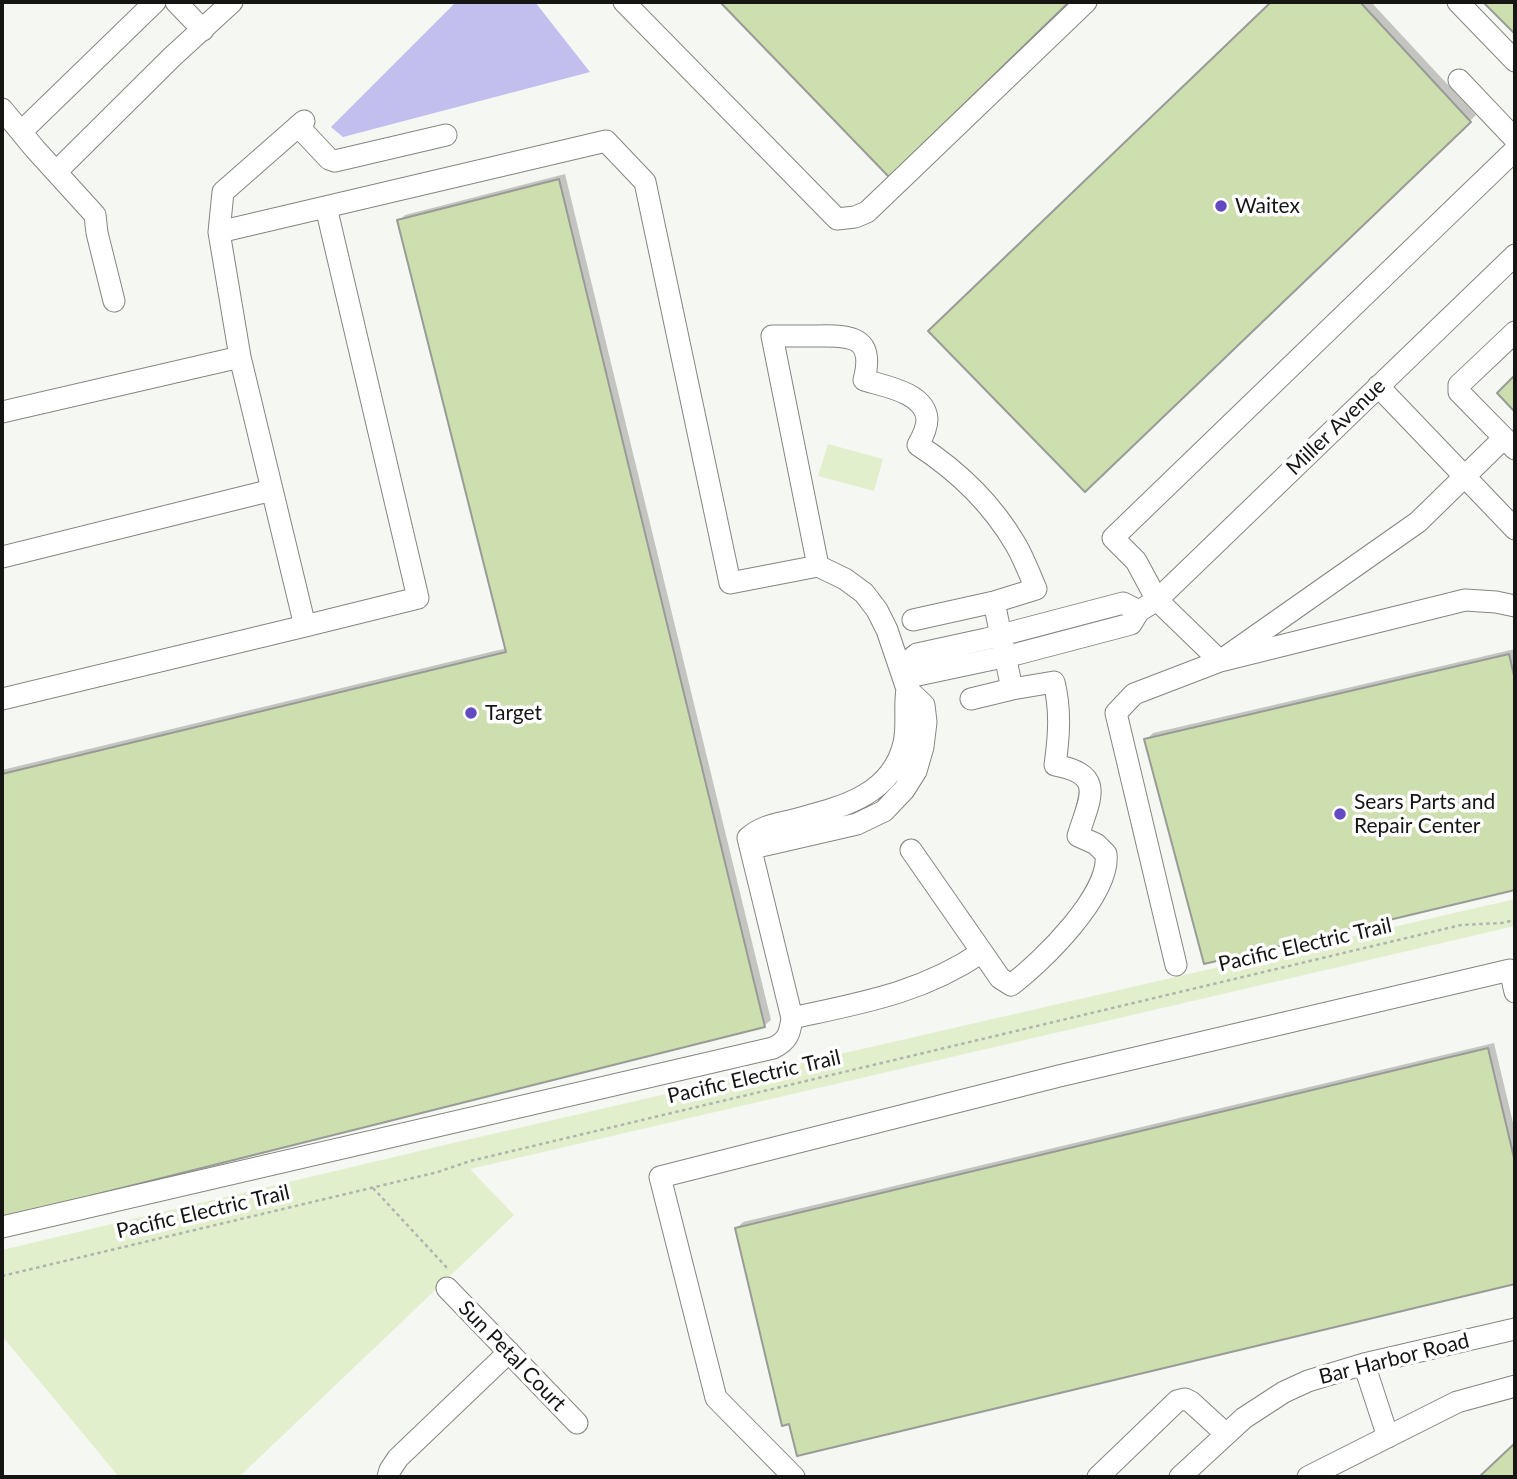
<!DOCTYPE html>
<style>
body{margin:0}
#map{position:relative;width:1517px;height:1479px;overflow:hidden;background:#f5f7f2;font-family:Lato,sans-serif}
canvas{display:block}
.frame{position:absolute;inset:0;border:4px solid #151614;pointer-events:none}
</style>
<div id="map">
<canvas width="1517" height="1479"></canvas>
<div class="frame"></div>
</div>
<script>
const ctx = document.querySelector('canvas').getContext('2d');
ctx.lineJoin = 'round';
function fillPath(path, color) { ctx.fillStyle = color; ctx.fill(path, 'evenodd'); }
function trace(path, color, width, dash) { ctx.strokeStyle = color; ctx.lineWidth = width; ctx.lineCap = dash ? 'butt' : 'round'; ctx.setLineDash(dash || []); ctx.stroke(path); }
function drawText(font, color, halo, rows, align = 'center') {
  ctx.font = font + ' Lato,sans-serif'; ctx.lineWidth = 7; ctx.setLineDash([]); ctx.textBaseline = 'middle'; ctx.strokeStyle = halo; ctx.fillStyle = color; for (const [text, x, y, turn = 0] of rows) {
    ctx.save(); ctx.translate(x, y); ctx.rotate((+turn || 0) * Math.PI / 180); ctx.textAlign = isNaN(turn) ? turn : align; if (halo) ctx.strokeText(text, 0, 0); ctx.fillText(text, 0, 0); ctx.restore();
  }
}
const green = new Path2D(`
 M 828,444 L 883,459 L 874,491 L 818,476 Z
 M 1515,899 L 1515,926 L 470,1169 L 514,1215 L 239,1477 L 119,1477 L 2,1336 L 2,1250 L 453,1143 Z`);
const water = new Path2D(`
 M 456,2 L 535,2 L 590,72 L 343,137 L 331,127 Z`);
const shadow = new Path2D(`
 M 723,2 L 1066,2 L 889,175 Z
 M 1273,2 L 1371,2 L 1476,115 L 1085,490 L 931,331 Z
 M 565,174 L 771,1020 L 764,1026 L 2,1216 L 2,770 L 507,648 L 399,221 L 405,215 Z
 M 1515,649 L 1515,888 L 1205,962 L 1146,740 L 1153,733 Z
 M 1494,1043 L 1515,1131 L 1515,1283 L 798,1454 L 737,1228 L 743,1222 Z`);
const building = new Path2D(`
 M 720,2 L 1069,2 L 889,177 Z
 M 1271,2 L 1360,2 L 1471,122 L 1085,492 L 928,331 Z
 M 1483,2 L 1515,2 L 1515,34 Z
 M 559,179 L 765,1027 L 2,1218 L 2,774 L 506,652 L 397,220 Z
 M 1515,375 L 1515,412 L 1497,393 Z
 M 1509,654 L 1515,680 L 1515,890 L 1204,964 L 1144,739 Z
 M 1488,1048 L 1515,1162 L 1515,1284 L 797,1456 L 789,1424 L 782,1426 L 735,1228 Z
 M 1515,1443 L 1515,1477 L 1479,1477 Z`);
const path = new Path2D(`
 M 373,1188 L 449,1270
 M 2,1276 L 438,1172 L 470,1161 L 1461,925 L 1502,923 L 1515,920`);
const minor = new Path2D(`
 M 176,2 L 203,30
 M 624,2 L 837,219 L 855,217 L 867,212 L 1086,2
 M 1458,2 L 1515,61
 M 1459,80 L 1515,139
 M 2,109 L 35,149 L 95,215 L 97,233 L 114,301
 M 298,126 L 329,159 L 335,161 L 446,135
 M 21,132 L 155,2
 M 1515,150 L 1113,538 L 1136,561 L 1157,600 L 1220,661 L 1465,600 L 1496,602 L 1515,606
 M 56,172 L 172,57 L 232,2
 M 219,232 L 223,192 L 304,121
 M 1515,332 L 1459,385 L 1459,392 L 1515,449
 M 1378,386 L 1515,529
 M 2,412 L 240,357 L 219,232 L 606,141 L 645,182 L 730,583 L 818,566 L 845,579 L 864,593 L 877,610 L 887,630 L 907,689 L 924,705 L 926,722 L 923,747 L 916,771 L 904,790 L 884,811 L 857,824 L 770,844 L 761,846 L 748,838
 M 2,557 L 272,490
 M 913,620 L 994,602
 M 305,626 L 418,598 L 326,207
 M 900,668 L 918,675 L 1017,654 L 1131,624 L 1139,611 L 1157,600 L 1515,255
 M 900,668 L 917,654 L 986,639 L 1123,603 L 1139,611
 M 2,699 L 305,626 L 240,357
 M 971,699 L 1012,689
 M 748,838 C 762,825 779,824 797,819 C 842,807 892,795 904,743 C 908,726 904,707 907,689
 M 911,850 L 982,952
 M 1176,965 L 1116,713 L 1134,694 L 1220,661 L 1418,522 L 1504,438
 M 792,1018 C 861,1003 922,993 982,952 L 1000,978 L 1011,985 C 1042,962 1111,894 1106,854 L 1096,844 L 1078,836 C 1090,797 1106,775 1055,765 C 1059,736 1061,711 1054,682 L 1012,689 L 994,602 L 1036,589 C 1030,575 1024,559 1016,545 C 992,504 958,471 918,445 C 922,438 927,428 927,419 C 925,392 883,386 864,380 C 875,337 852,335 817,336 C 802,336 787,336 772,336 L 818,566
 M 2,1227 L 773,1048 C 788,1041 790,1033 792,1018 L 748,838
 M 447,1288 L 577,1423
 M 1364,1364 L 1388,1437
 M 388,1477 L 390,1470 L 398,1458 L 509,1352
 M 794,1477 L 716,1398 L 660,1177 L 1059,1076 L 1510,970 L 1515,992
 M 1098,1477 L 1177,1401 L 1185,1399 L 1191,1402 L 1226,1434
 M 1180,1477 L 1244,1418 L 1284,1392 L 1308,1381 L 1364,1364 L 1515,1329
 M 1308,1477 L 1457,1402 L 1515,1386`);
const markers = [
 [1221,206,7,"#6349c2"],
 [471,713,7,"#6349c2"],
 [1340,814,7,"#6349c2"]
];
const poiNames = [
 ["Waitex",1235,206],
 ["Target",485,713],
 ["Sears Parts and",1354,802],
 ["Repair Center",1354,826]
];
const streetNames = [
 ["Miller Avenue",1336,427,-44],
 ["Pacific Electric Trail",1305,945,-13],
 ["Pacific Electric Trail",754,1077,-13],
 ["Pacific Electric Trail",203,1212,-13],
 ["Sun Petal Court",512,1356,46],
 ["Bar Harbor Road",1394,1359,-14]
];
fillPath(green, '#e2efcc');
fillPath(water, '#c2beee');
fillPath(shadow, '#0003');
fillPath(building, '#cedfaf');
trace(building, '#999b96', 2);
trace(minor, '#858681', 23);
trace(path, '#b1b3af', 2.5, [3.5, 3.5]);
trace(minor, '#fff', 21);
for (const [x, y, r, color] of markers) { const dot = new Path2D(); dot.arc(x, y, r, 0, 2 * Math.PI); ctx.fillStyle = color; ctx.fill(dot); trace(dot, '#fff', 2.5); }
drawText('21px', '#151614', '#fff', poiNames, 'left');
drawText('21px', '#151614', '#fff', streetNames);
</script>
